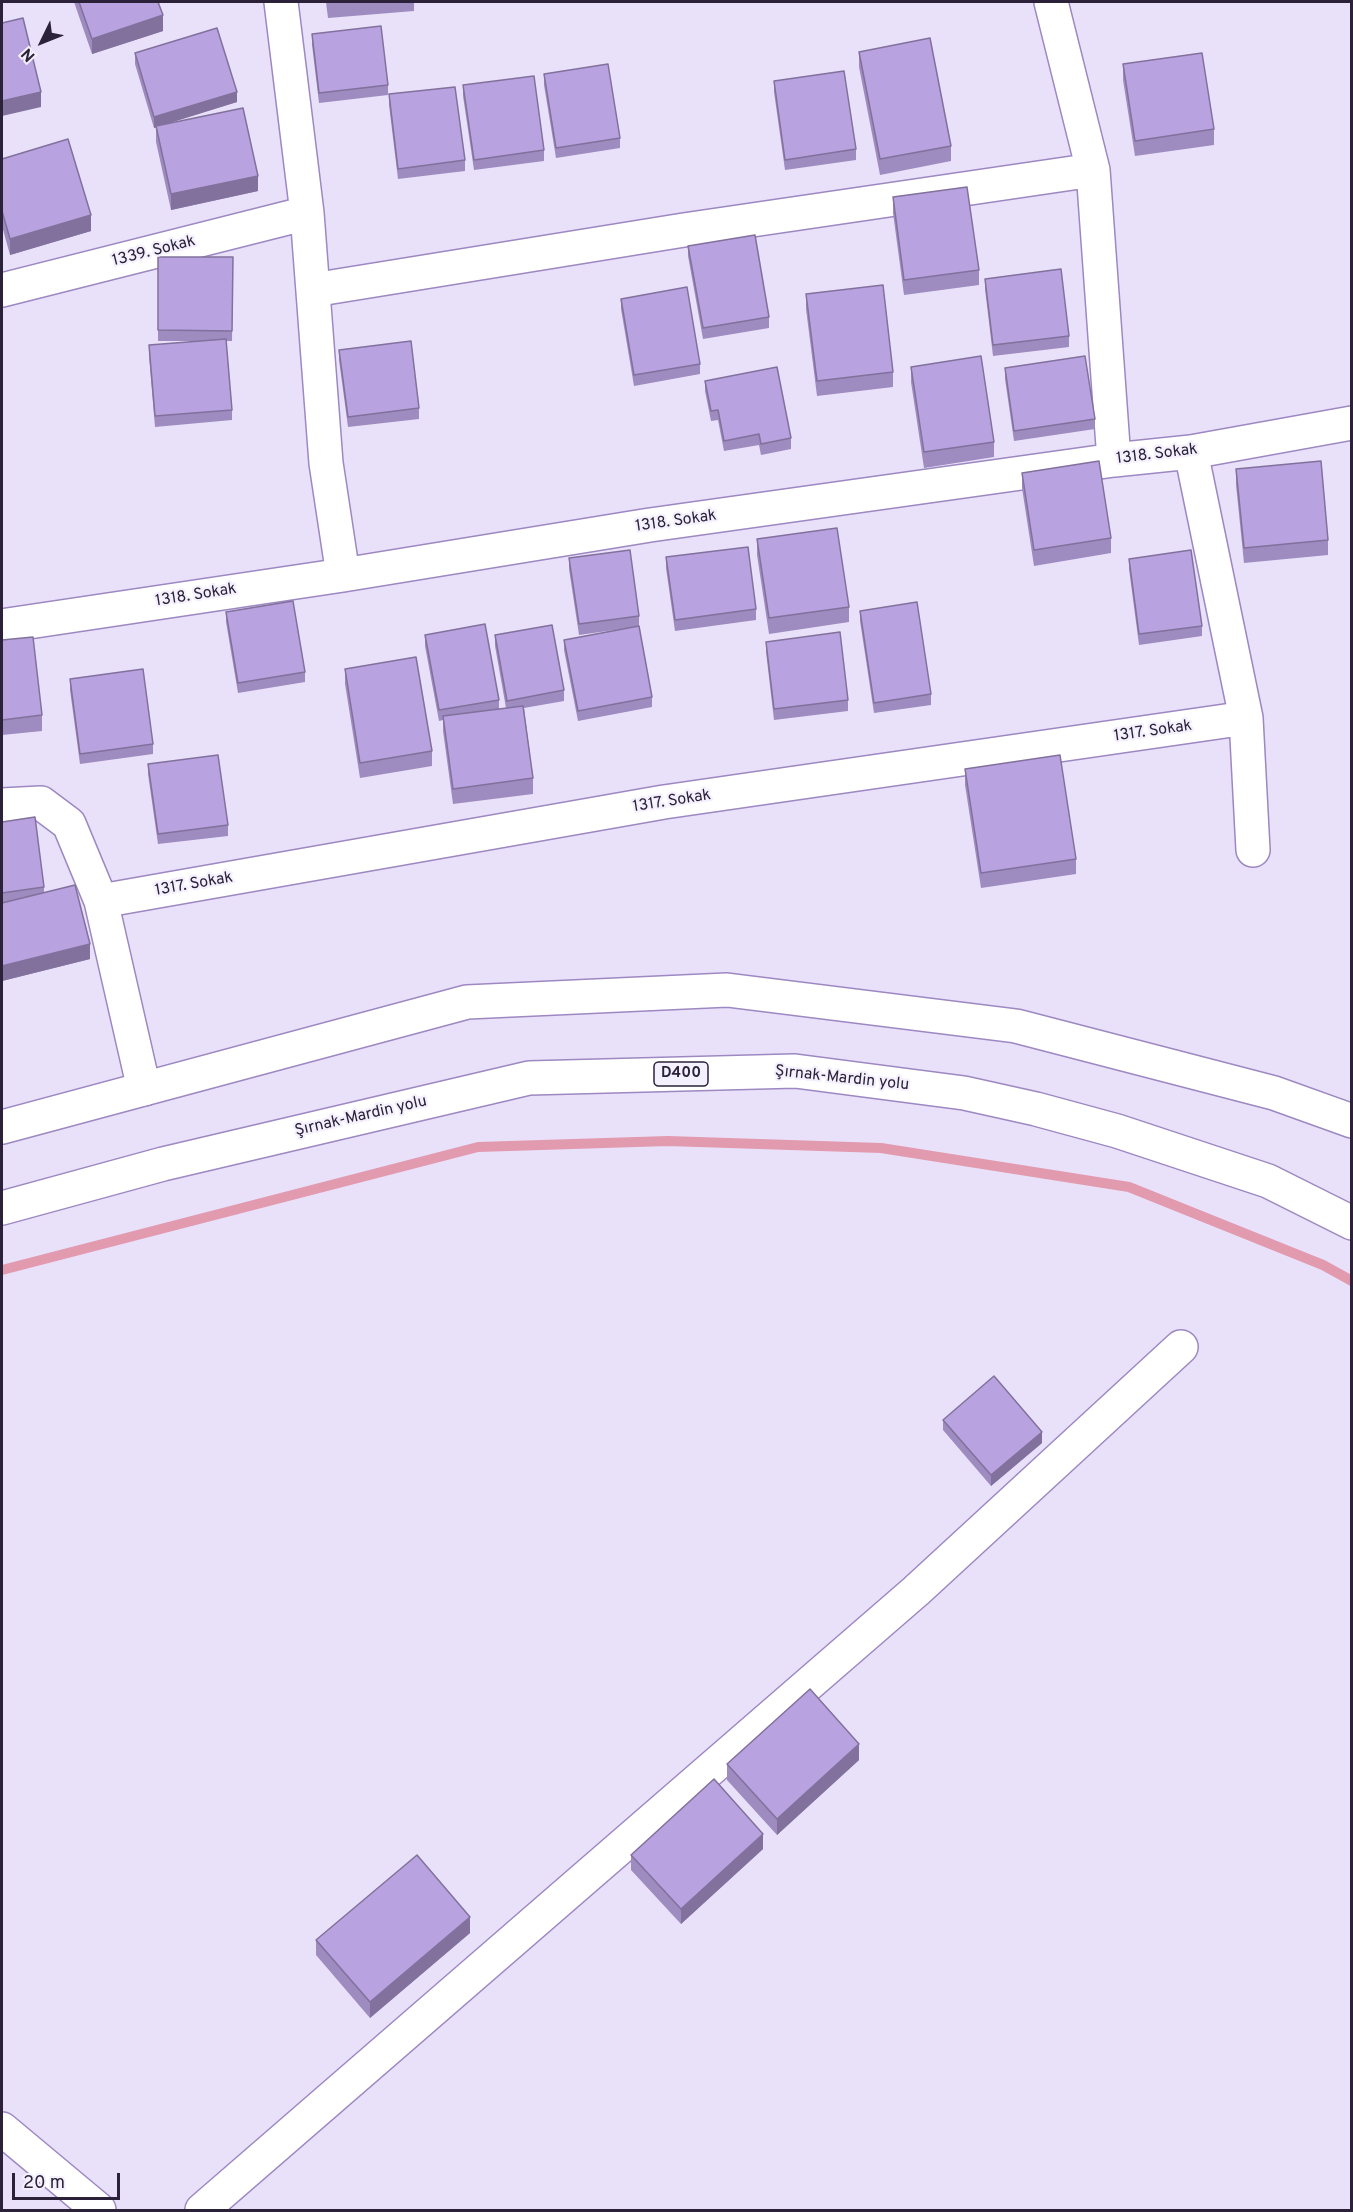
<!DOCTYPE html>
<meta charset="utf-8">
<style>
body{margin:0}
#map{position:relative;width:1353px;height:2212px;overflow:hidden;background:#e9e1fa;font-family:Overpass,sans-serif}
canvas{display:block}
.frame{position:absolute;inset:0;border:3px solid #2b223a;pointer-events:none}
.north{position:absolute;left:12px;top:12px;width:60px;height:60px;-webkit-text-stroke:4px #f5f0fd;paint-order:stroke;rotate:227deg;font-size:16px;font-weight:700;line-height:24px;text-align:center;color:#2b223a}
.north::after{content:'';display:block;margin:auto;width:21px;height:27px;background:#2b223a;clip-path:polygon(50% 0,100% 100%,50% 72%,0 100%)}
.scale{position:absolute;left:12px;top:2173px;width:108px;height:27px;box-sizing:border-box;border:3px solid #2b223a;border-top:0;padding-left:8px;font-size:18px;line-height:21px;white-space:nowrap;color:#2b223a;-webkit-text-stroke:4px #f5f0fd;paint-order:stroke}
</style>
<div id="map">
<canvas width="1353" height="2212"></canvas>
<div class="frame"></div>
<div class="north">N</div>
<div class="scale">20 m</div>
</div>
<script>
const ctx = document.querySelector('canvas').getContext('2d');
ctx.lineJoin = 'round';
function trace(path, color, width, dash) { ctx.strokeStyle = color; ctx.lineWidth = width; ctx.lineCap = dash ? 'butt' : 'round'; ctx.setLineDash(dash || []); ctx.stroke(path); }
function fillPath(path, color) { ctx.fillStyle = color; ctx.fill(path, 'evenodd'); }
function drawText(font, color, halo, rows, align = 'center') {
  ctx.font = font + ' Overpass,sans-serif'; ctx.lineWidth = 4.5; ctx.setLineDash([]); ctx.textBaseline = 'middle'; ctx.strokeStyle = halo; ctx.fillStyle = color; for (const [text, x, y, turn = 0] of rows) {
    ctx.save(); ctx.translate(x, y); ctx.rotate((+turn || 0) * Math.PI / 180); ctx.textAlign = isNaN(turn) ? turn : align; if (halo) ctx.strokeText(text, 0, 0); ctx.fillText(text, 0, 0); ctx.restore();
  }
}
const stream = new Path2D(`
 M 2,1270 L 478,1147 L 668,1141 L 881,1148 L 1129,1187 L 1323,1265 L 1352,1281`);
const minor = new Path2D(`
 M 281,2 L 307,213 L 326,463 L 343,575
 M 1051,2 L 1093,170 L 1114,460
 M 2,290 L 307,213
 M 313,290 L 684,230 L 1093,170
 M 1191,452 L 1246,718 L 1253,850
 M 2,626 L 343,575 L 650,525 L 1114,460 L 1191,452 L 1352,423
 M 2,805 L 41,803 L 69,824 L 101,901 L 144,1089
 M 101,901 L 664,802 L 1246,718
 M 202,2210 L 916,1591 L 1181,1347`);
const tertiary = new Path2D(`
 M 2,2129 L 99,2210`);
const trunk = new Path2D(`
 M 2,1127 L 467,1002 L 727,990 L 1016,1026 L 1274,1093 L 1352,1121
 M 2,1208 L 163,1164 L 529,1078 L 795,1071 L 964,1093 L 1036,1109 L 1117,1131 L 1268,1181 L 1352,1223`);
const wall = new Path2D(`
 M 74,2 L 158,2 L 163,31 L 92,54 Z
 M 326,2 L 414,2 L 414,11 L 328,18 Z
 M 312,34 L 388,85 L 388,95 L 319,103 L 312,45 Z
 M 859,52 L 951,146 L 951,161 L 880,175 L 859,67 Z
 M 135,53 L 237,102 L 161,125 L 258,191 L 171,210 L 156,142 L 156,127 L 154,128 L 135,64 Z
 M 1123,64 L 1214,129 L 1214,145 L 1135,156 L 1123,80 Z
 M 544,74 L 620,138 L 620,148 L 556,158 L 544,85 Z
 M 774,81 L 856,149 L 856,160 L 785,170 L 774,92 Z
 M 463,85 L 544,150 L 544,161 L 474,170 L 463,96 Z
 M 389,94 L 465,160 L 465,171 L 398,179 L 389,105 Z
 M 2,159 L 91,231 L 10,255 L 2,226 Z
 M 893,197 L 979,270 L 979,285 L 904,295 L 893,213 Z
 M 688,246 L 769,317 L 769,328 L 703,339 L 688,256 Z
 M 158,257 L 233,257 L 232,341 L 226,341 L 232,410 L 232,420 L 155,427 L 149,356 L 149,345 L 200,341 L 158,341 Z
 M 985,279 L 1069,336 L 1069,347 L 993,356 L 985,289 Z
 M 806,294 L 893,372 L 893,387 L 817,396 L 806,309 Z
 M 621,299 L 700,364 L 700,374 L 634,386 L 621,309 Z
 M 339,350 L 419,408 L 419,419 L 348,427 L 339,360 Z
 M 911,367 L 994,442 L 994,457 L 924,468 L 911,382 Z
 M 1005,368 L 1095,419 L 1095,429 L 1014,441 L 1005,379 Z
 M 705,381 L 791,438 L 791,449 L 761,455 L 759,445 L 724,451 L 718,420 L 711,421 L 705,391 Z
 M 1236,469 L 1328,540 L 1328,555 L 1244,563 L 1236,485 Z
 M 1022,473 L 1111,538 L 1111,553 L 1034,566 L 1022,488 Z
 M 757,539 L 849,607 L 849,622 L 769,634 L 757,555 Z
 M 666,557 L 756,609 L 756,620 L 675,631 L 666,568 Z
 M 569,558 L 639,616 L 639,626 L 652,697 L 652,707 L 578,721 L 564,650 L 564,640 L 629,628 L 579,635 L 569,569 Z
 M 1129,559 L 1202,626 L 1202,636 L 1139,645 L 1129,569 Z
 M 860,611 L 931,694 L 931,705 L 874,713 L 860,621 Z
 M 226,612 L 305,672 L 305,682 L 238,693 L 226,622 Z
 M 425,635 L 499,700 L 499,709 L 506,708 L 495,646 L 495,635 L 564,690 L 564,701 L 524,708 L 533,778 L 533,794 L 453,804 L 443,731 L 443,720 L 439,721 L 425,646 Z
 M 2,640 L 42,715 L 42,731 L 2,735 Z
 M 766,642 L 848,700 L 848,711 L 774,720 L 766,652 Z
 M 345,669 L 432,751 L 432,766 L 360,778 L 345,684 Z
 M 70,679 L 153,744 L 153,754 L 80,764 L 70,690 Z
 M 148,764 L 228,825 L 228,836 L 158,844 L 148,774 Z
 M 965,769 L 1076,859 L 1076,874 L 981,888 L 965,785 Z
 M 2,822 L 44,887 L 44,893 L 90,959 L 2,981 Z
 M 943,1420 L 1042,1443 L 991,1486 L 943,1430 Z
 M 859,1760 L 777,1835 L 727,1780 L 727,1764 Z
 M 763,1849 L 681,1924 L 631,1870 L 631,1855 Z
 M 470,1933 L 370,2018 L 316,1955 L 316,1940 Z`);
const shadedWall = new Path2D(`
 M 163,15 L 163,31 L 92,54 L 92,39 Z
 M 41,92 L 41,107 L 2,116 L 2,101 Z
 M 237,92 L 237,102 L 154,128 L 154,117 Z
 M 258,176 L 258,191 L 171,210 L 171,194 Z
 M 91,215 L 91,231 L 10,255 L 10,239 Z
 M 90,944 L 90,959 L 2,981 L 2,966 Z
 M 1042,1432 L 1042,1443 L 991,1486 L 991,1475 Z
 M 859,1744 L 859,1760 L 777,1835 L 777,1819 Z
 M 763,1834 L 763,1849 L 681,1924 L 681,1909 Z
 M 470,1917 L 470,1933 L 370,2018 L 370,2002 Z`);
const building = new Path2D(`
 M 79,2 L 158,2 L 163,15 L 92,39 Z
 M 23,18 L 41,92 L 2,101 L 2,23 Z
 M 381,26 L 388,85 L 319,93 L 312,34 Z
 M 217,28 L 237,92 L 154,117 L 135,53 Z
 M 930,38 L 951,146 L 880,159 L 859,52 Z
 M 1202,53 L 1214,129 L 1135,141 L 1123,64 Z
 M 608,64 L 620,138 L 556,148 L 544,74 Z
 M 844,71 L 856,149 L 785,160 L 774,81 Z
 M 534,76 L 544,150 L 474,160 L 463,85 Z
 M 455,87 L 465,160 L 398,169 L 389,94 Z
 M 243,108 L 258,176 L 171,194 L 156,126 Z
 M 68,139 L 91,215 L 10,239 L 2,211 L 2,159 Z
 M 967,187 L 979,270 L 904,280 L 893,197 Z
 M 755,235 L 769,317 L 703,328 L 688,246 Z
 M 158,257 L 233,257 L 232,331 L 158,330 Z
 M 1061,269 L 1069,336 L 993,345 L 985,279 Z
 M 883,285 L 893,372 L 817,381 L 806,294 Z
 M 687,287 L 700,364 L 634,375 L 621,299 Z
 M 226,339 L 232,410 L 155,416 L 149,345 Z
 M 411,341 L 419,408 L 348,417 L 339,350 Z
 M 981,356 L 994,442 L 924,452 L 911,367 Z
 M 1085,356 L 1095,419 L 1014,431 L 1005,368 Z
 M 777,367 L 791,438 L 761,444 L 759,434 L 724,441 L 718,410 L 711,411 L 705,381 Z
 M 1099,461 L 1111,538 L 1034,550 L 1022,473 Z
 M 1321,461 L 1328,540 L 1244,548 L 1236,469 Z
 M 837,528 L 849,607 L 769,618 L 757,539 Z
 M 748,547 L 756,609 L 675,620 L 666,557 Z
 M 630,550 L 639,616 L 579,624 L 569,558 Z
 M 1191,550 L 1202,626 L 1139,634 L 1129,559 Z
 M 293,601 L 305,672 L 238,683 L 226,612 Z
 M 917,602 L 931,694 L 874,703 L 860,611 Z
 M 485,624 L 499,700 L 439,710 L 425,635 Z
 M 552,625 L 564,690 L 507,701 L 495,635 Z
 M 639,626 L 652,697 L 578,711 L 564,640 Z
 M 840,632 L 848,700 L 774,709 L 766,642 Z
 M 33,637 L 42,715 L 2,720 L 2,640 Z
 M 416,657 L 432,751 L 360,763 L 345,669 Z
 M 143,669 L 153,744 L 80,754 L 70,679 Z
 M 523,706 L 533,778 L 453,789 L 443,716 Z
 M 218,755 L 228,825 L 158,834 L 148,764 Z
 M 1060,755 L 1076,859 L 981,873 L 965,769 Z
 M 35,817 L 44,887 L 2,893 L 2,822 Z
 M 75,885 L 90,944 L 2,966 L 2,903 Z
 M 994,1376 L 1042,1432 L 991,1475 L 943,1420 Z
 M 810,1689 L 859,1744 L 777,1819 L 727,1764 Z
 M 714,1779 L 763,1834 L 681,1909 L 631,1855 Z
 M 417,1855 L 470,1917 L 370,2002 L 316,1940 Z`);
const shields = [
 [681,1074,54]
];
const shieldNames = [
 ["D400",681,1074]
];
const streetNames = [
 ["1339. Sokak",154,252,-14],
 ["1318. Sokak",1157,455,-7],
 ["1318. Sokak",676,522,-8],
 ["1318. Sokak",196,596,-9],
 ["1317. Sokak",1153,732,-8],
 ["1317. Sokak",672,802,-9],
 ["1317. Sokak",194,885,-10],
 ["Şırnak-Mardin yolu",842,1079,6],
 ["Şırnak-Mardin yolu",361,1117,-13]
];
trace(stream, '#e29aaf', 10);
trace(minor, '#9d88c2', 36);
trace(tertiary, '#9d88c2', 36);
trace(trunk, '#9d88c2', 36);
trace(minor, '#fff', 33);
trace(tertiary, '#fff', 33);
trace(trunk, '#fff', 33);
fillPath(wall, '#9e8bc0');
fillPath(shadedWall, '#81719c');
fillPath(building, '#b8a2df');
trace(building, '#81719c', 1.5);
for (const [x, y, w] of shields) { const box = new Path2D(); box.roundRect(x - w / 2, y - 12, w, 24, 4.5); ctx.fillStyle = '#f5f0fd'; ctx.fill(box); trace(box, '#2b223a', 1.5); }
drawText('bold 15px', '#2b223a', null, shieldNames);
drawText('16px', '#2b223a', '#f5f0fd', streetNames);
</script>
